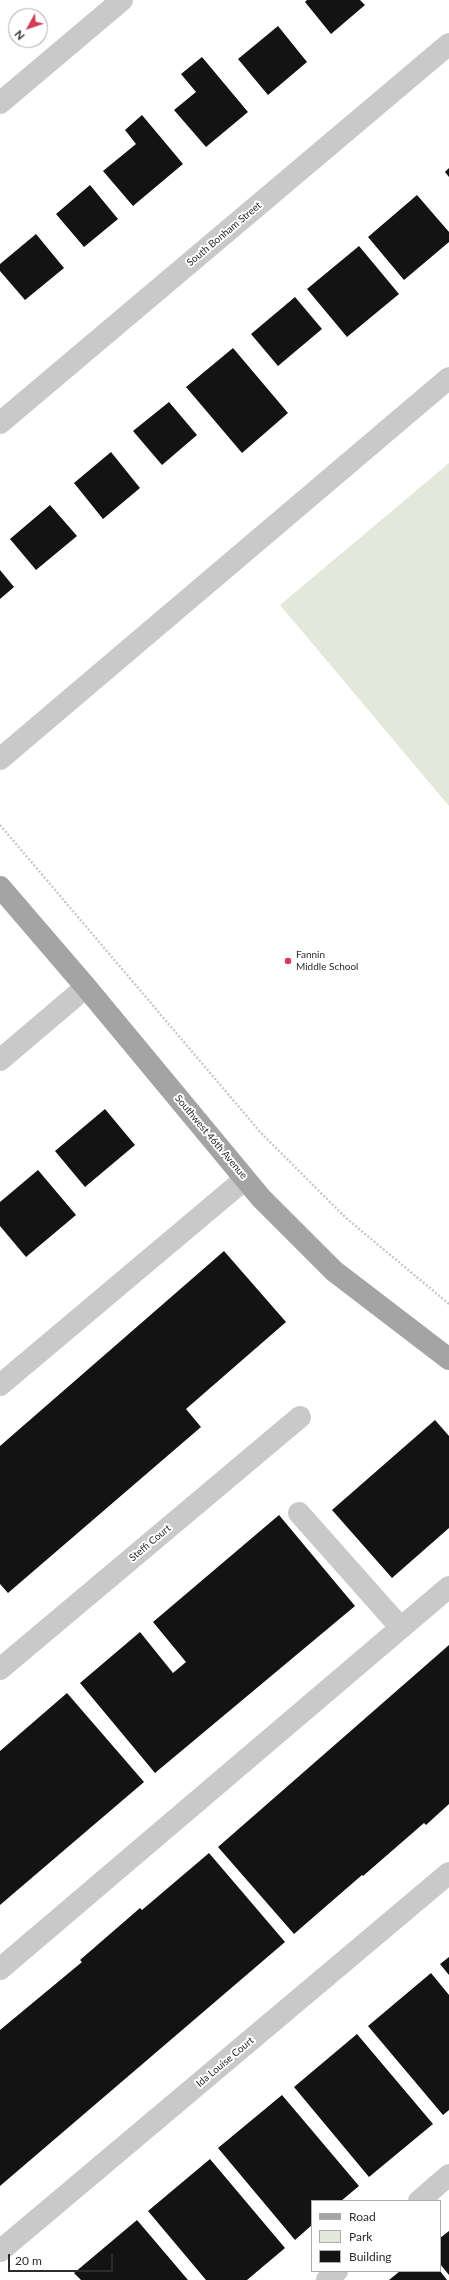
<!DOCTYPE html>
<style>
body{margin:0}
#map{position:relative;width:449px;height:2280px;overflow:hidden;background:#fff;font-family:Lato,sans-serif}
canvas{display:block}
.legend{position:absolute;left:311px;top:2200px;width:130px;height:72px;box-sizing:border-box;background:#fff;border:1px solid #ababab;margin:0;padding:5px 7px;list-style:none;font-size:12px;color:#2c2c2c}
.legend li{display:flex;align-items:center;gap:8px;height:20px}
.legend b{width:20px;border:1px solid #ababab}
.north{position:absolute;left:8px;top:8px;width:40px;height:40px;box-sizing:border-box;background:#fff;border:1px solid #ababab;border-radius:50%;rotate:230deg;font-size:11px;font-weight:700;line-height:16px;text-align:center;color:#2c2c2c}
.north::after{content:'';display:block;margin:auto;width:14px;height:18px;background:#d23e58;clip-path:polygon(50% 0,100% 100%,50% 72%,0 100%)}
.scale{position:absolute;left:8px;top:2254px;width:105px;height:18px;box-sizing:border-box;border:2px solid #2c2c2c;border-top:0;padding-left:5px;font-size:12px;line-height:14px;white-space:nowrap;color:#2c2c2c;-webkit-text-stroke:3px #fff;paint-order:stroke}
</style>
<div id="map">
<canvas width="449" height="2280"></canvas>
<ul class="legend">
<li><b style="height:5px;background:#a4a4a4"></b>Road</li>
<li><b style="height:11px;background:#e3e8da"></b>Park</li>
<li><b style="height:11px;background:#131313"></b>Building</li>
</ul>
<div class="north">N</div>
<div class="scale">20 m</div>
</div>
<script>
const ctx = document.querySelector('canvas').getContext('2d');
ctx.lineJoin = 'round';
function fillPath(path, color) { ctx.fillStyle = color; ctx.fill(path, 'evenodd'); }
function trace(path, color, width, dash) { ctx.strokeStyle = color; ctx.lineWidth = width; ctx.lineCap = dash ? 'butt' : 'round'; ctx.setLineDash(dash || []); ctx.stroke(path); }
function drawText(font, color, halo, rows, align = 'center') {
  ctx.font = font + ' Lato,sans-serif'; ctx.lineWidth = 4; ctx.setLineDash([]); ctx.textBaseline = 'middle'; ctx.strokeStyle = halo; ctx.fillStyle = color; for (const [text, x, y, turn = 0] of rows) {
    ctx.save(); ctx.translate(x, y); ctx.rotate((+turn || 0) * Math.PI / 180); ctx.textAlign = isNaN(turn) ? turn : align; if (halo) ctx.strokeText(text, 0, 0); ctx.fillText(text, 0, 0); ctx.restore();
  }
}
const green = new Path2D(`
 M 449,463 L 449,806 L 280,605 Z`);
const building = new Path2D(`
 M 307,0 L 360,0 L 365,5 L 331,34 L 305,2 Z
 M 278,26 L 307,62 L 268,95 L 238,59 Z
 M 202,57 L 248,112 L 206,147 L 174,110 L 196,92 L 181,74 Z
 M 142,115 L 183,164 L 133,206 L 103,171 L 136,144 L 125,130 Z
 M 449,168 L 449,177 L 445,172 Z
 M 90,185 L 118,219 L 84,247 L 56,214 Z
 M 417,195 L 449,232 L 449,242 L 404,280 L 368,237 Z
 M 36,234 L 64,268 L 25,300 L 0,271 L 0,264 Z
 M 359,246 L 399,294 L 347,337 L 307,289 Z
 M 295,297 L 322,329 L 278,366 L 251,334 Z
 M 233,348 L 288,413 L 242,453 L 186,387 Z
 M 169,402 L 197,435 L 162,465 L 133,431 Z
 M 111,452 L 140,488 L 103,519 L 74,483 Z
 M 50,505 L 77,536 L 36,570 L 10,539 Z
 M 0,570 L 14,587 L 0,599 Z
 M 105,1109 L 135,1145 L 85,1187 L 55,1151 Z
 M 38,1170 L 76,1215 L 26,1257 L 0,1226 L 0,1202 Z
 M 224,1251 L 286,1322 L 186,1409 L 201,1427 L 8,1593 L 0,1584 L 0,1446 Z
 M 435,1420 L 449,1436 L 449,1528 L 392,1578 L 332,1510 Z
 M 279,1515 L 355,1606 L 155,1773 L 80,1683 L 140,1632 L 173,1673 L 186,1662 L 153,1622 Z
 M 449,1645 L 449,1804 L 426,1825 L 424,1823 L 363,1876 L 362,1875 L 294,1934 L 218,1847 Z
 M 67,1693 L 144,1782 L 0,1905 L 0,1751 Z
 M 209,1853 L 285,1942 L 0,2186 L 0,2030 L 82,1962 L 80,1960 L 140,1908 L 142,1910 Z
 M 449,1957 L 449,1975 L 440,1964 Z
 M 431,1973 L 449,1995 L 449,2110 L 443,2115 L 368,2026 Z
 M 357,2034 L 433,2124 L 369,2177 L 294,2087 Z
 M 282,2095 L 359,2186 L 341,2201 L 312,2201 L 312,2225 L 295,2240 L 218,2148 Z
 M 210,2159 L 285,2248 L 247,2280 L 206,2280 L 148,2211 Z
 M 137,2220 L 188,2280 L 81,2280 L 74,2273 Z
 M 449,2231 L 449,2275 L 440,2264 L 440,2238 Z
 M 400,2271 L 440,2271 L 447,2280 L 389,2280 Z`);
const path = new Path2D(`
 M 0,825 L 261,1133 L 346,1218 L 449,1304`);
const minor = new Path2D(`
 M 0,103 L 122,0
 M 0,423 L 449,44
 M 0,759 L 449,378
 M 0,1060 L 86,987
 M 0,1385 L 245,1179
 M 299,1513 L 401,1628
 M 0,1669 L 300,1417
 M 0,1969 L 449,1587
 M 419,2201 L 449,2175
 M 0,2251 L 449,1873
 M 327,2280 L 337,2271`);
const major = new Path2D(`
 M 0,887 L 86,987 L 261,1198 L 334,1271 L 449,1359`);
const markers = [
 [288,961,4,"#d23e58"]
];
const streetNames = [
 ["South Bonham Street",224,234,-40],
 ["Southwest 46th Avenue",211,1137,50],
 ["Steffi Court",150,1543,-40],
 ["Ida Louise Court",225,2062,-40]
];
const poiNames = [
 ["Fannin",296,955],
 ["Middle School",296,967]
];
fillPath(green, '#e3e8da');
fillPath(building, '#131313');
trace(path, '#c9c9c9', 2.5, [2, 2]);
trace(minor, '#c9c9c9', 22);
trace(major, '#a4a4a4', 22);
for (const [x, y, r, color] of markers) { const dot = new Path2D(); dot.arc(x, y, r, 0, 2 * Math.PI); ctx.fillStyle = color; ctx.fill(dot); trace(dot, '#fff', 1.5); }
drawText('10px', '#2c2c2c', '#fff', streetNames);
drawText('10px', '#2c2c2c', '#fff', poiNames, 'left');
</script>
